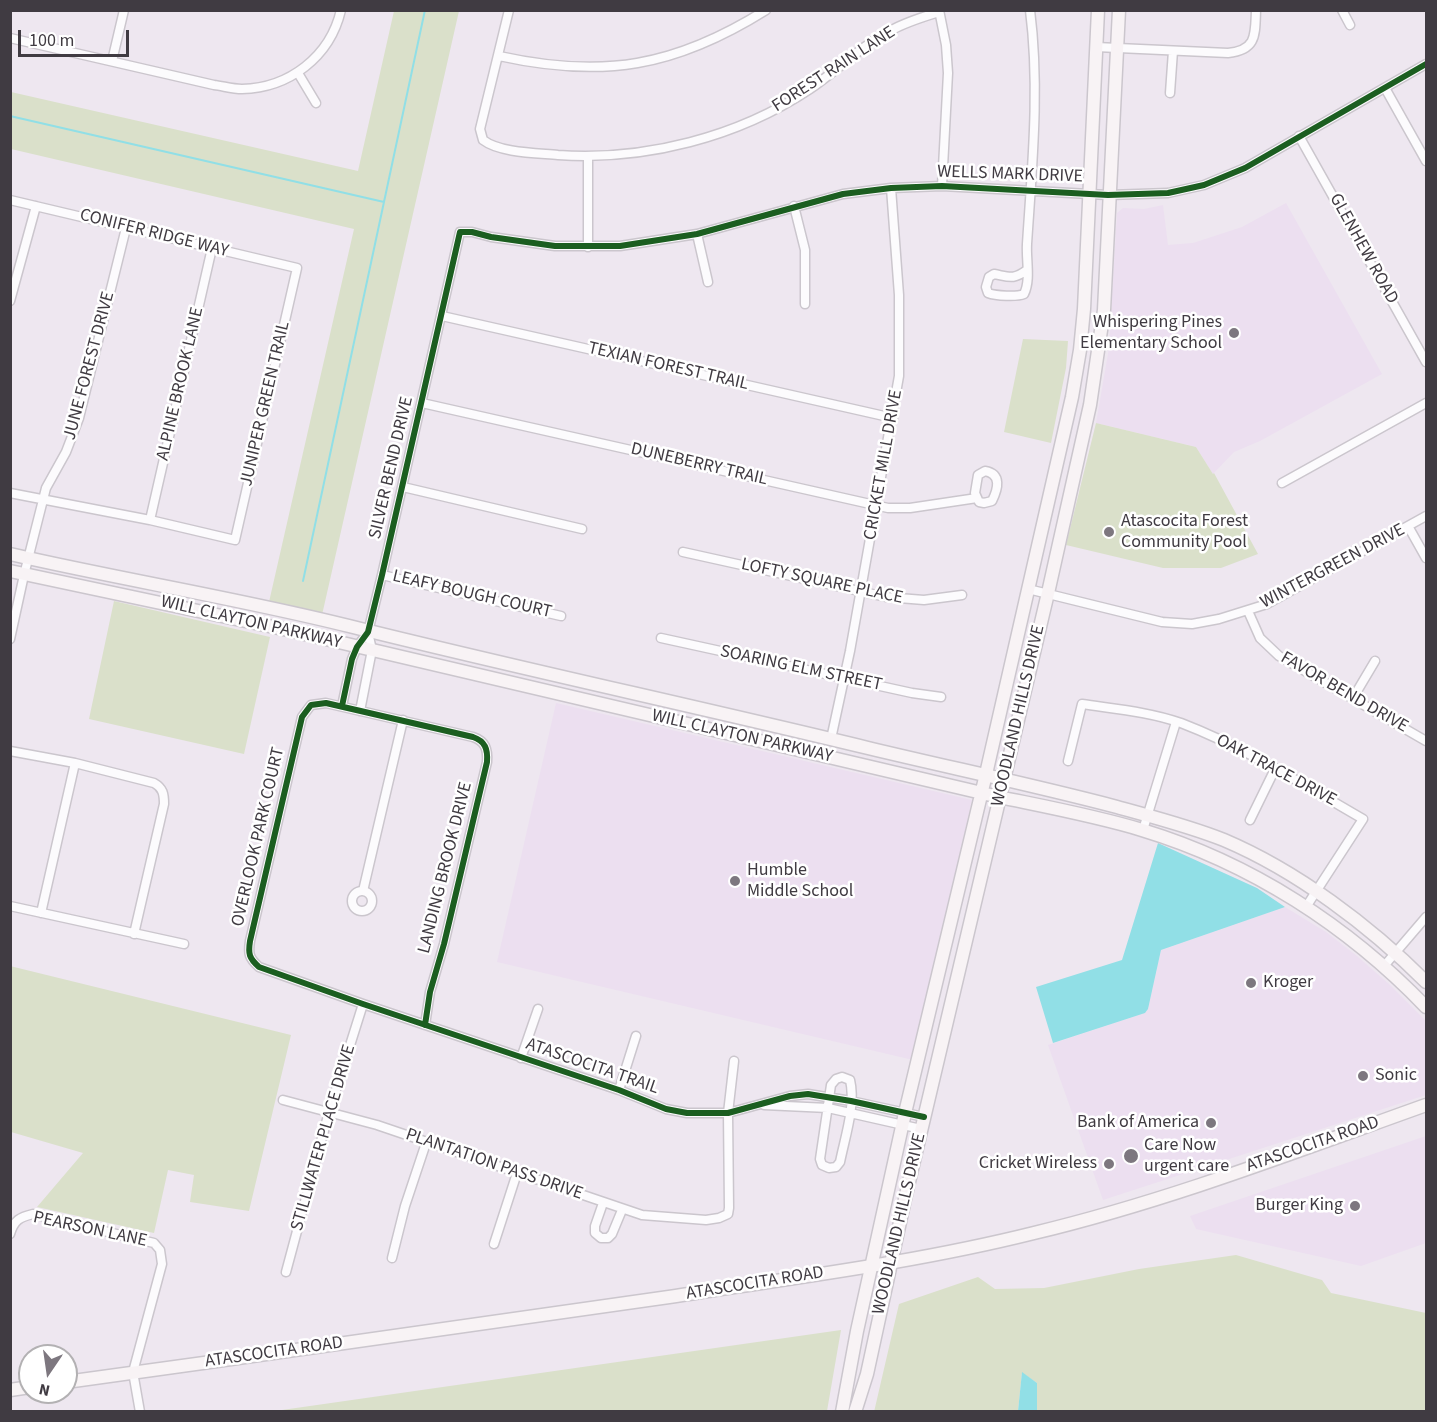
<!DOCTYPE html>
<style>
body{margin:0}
#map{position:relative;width:1437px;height:1422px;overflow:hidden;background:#eee7f0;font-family:"Source Sans 3",sans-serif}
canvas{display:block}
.frame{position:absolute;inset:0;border:12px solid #403b42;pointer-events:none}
.north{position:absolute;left:18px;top:1344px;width:60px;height:60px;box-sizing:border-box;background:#fff;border:2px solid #b3b1b3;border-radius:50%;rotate:193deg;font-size:16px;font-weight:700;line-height:24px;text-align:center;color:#403b42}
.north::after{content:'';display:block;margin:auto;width:21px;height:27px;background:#7d777f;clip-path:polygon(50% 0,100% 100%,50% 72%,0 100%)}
.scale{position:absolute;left:18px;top:30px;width:111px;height:27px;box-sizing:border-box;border:3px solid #403b42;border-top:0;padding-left:8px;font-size:18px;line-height:21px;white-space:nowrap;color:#403b42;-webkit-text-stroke:4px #fff;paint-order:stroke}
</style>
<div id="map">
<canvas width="1437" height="1422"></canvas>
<div class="frame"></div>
<div class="north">N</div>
<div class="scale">100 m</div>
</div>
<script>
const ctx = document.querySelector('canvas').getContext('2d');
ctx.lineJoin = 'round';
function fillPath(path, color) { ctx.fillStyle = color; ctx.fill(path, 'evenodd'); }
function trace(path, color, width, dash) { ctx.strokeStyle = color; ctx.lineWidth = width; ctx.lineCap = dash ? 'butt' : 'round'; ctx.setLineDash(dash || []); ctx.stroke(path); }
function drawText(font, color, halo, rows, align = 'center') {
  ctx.font = font + ' "Source Sans 3",sans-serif'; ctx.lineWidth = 5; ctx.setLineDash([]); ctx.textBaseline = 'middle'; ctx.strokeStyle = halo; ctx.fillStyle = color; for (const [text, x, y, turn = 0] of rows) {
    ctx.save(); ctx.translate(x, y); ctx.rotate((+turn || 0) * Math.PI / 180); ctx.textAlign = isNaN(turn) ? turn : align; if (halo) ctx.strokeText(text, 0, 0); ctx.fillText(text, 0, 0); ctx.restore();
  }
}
const built = new Path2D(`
 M 1286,203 L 1382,374 L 1260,441 L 1234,452 L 1213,474 L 1196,447 L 1096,423 L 1109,348 L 1117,213 L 1123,208 L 1144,209 L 1163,205 L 1168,245 L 1193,243 L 1242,227 Z
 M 556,703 L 972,800 L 913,1060 L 497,962 Z
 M 1285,907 L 1326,932 L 1357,956 L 1390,985 L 1426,1021 L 1426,1095 L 1103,1200 L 1048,1045 L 1145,1013 L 1148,1009 L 1161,950 Z
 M 1426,1136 L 1426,1243 L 1361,1266 L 1196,1229 L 1190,1216 Z`);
const green = new Path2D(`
 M 394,11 L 459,11 L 322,615 L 269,602 L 354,229 L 11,149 L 11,92 L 358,171 Z
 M 1023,339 L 1068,341 L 1066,368 L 1051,443 L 1004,432 Z
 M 1096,423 L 1196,447 L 1213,474 L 1214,473 L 1258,554 L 1221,568 L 1163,568 L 1066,545 Z
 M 114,601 L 270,637 L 244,754 L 89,719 Z
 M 10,966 L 291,1035 L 249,1211 L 190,1202 L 194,1175 L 168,1170 L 154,1233 L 37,1207 L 83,1153 L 11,1132 Z
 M 1236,1255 L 1322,1280 L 1331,1293 L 1426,1313 L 1426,1411 L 1037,1411 L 1037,1383 L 1022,1373 L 1018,1411 L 874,1412 L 899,1304 L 978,1277 L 995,1289 L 1044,1288 L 1139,1269 Z
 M 841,1330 L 827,1411 L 275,1411 Z`);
const water = new Path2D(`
 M 1158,843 L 1257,888 L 1285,907 L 1161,950 L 1148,1009 L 1145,1013 L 1053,1043 L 1036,987 L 1122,960 Z
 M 1022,1372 L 1037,1383 L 1037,1411 L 1018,1411 Z`);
const stream = new Path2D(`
 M 10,116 L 384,202
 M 303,581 L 425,10`);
const street = new Path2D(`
 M 509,10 L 480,129 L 483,140 C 500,153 537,153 558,155 C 645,161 738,137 810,89 C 838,70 862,45 892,30 C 906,22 923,17 939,12
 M 939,10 L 946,45 L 948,73 L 942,186
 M 1342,10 L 1350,25
 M 10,38 L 214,85 C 223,86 232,89 242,89 C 289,88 330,57 341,10
 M 1096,47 L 1228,53 C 1257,50 1255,35 1256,10
 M 499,56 C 603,79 675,67 766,10
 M 112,61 L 124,10
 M 298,73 L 316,103
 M 1385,88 L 1426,161
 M 1170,93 L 1173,51
 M 1299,136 L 1426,362
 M 588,157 L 588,247
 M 10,200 L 297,268 L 235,540 L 150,520 L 10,493
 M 794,206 L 805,250 L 805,304
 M 697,234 L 708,282
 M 1027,270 C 1013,280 1010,277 994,274 L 989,277 L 986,287 L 988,293 C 996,296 1017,297 1024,294 C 1031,280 1026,260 1027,244 C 1032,167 1040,88 1030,10
 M 10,301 L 36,206
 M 442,316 L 893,418
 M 422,403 L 888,508 L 910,508 L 977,498
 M 985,471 C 1002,474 998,489 992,501 L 984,503 L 979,502 L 975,493 L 978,475 Z
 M 1282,483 L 1426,403
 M 403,487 L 582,529
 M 150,520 L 212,248
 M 1408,526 L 1426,558
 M 683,552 L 886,597 L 924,600 L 962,595
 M 382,575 L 561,616
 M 1028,589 L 1162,622 L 1192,624 L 1219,619 L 1267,604 L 1426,516
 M 1248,611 L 1260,638 L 1279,656 L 1426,741
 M 661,638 L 912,693 L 941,697
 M 10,639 L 24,575 L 46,488 L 66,452 L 79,418 L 126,228
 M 1353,698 L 1375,661
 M 342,706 L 352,659 L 357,647 L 368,632 L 382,575 L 460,232 L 472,232 L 491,237 L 555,246 L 620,246 L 697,234 L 843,194 L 891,188 L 942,186 L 1108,195 L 1168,193 L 1204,185 L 1245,168 L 1426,64
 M 360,711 L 372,650 L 368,632
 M 831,739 L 850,651 L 899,376 L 899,295 L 891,188
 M 10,751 L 75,763 L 154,783 C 163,788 164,794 164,804 L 134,934
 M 1068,761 L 1082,704 C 1115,709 1150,712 1181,723 C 1246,748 1304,785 1363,819 L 1306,907
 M 1250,820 L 1275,769
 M 1143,830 L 1176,722
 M352 901a10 10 0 1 1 20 0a10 10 0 1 1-20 0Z
 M 363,891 L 403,720
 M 10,906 L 184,944
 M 41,913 L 75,763
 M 1384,966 L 1426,917
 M 425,1025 L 430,992 L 444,944 L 487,762 C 488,749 485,741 473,737 L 326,703 L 311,705 L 302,717 L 250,941 C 248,954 249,958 259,967 L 363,1004 L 619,1090 L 666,1109 L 687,1113 L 728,1113 L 790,1096 L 808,1094 L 851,1101 L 924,1117
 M 521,1058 L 538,1009
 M 842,1077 L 850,1080 C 856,1105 845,1137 840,1162 L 836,1167 L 829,1168 L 822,1165 L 820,1159 L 831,1085 L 836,1079 Z
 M 619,1090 L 636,1036
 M 283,1100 L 377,1125 L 642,1215 L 706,1220 L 719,1218 L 728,1214 L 729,1208 L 728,1113 L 734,1061
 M 764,1105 L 828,1108 L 921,1129
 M 603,1203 L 595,1226 L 595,1233 L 601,1238 L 608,1238 L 612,1234 L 622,1210
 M 10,1234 C 14,1220 20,1217 33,1214 L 154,1243 L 160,1250 L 162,1264 L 133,1372 L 140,1412
 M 494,1244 L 517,1173
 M 392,1258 L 405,1206 L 426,1143
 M 286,1272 L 329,1112 L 363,1004`);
const secondary = new Path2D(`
 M 10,554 C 123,580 237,598 349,626 C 521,669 695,706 868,748 C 951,768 1034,785 1117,807 C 1153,817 1189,826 1224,840 C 1297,871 1370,926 1426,982
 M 10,571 L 283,629 L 999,797 C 1047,807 1096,816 1142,830 C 1251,863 1348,926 1426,1007
 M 66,1382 C 267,1354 468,1327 669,1297 C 791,1278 914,1263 1034,1233 C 1168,1201 1297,1151 1426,1105
 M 10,1390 L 30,1387
 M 842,1412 L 857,1331 L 905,1113 L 986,774 L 1072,397 L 1080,350 L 1084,309 L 1098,10
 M 855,1412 L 867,1374 L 905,1199 L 1048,593 L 1090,405 L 1104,310 L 1119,10`);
const cycleway = new Path2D(`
 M 342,706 L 352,659 L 357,647 L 368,632 L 382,575 L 460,232 L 472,232 L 491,237 L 555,246 L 620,246 L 697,234 L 843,194 L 891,188 L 942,186 L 1108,195 L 1168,193 L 1204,185 L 1245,168 L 1426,64
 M 425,1025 L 430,992 L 444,944 L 487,762 C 488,749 485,741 473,737 L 326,703 L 311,705 L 302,717 L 250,941 C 248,954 249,958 259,967 L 363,1004 L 619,1090 L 666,1109 L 687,1113 L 728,1113 L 790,1096 L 808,1094 L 851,1101 L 924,1117`);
const markers = [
 [1234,333,6,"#7d777f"],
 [1109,532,6,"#7d777f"],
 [735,881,6,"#7d777f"],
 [1251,983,6,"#7d777f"],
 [1363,1076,6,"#7d777f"],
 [1211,1123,6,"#7d777f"],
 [1131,1156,8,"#7d777f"],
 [1109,1164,6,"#7d777f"],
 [1355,1206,6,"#7d777f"]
];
const streetNames = [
 ["FOREST RAIN LANE",834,70,-33],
 ["WELLS MARK DRIVE",1010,175,2],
 ["CONIFER RIDGE WAY",154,234,14],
 ["GLENHEW ROAD",1363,249,61],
 ["JUNE FOREST DRIVE",90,366,-75],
 ["TEXIAN FOREST TRAIL",668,367,13],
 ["ALPINE BROOK LANE",181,384,-77],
 ["JUNIPER GREEN TRAIL",266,404,-77],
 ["DUNEBERRY TRAIL",699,465,13],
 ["CRICKET MILL DRIVE",884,465,-80],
 ["SILVER BEND DRIVE",392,468,-77],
 ["WINTERGREEN DRIVE",1333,567,-28],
 ["LOFTY SQUARE PLACE",822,582,12],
 ["LEAFY BOUGH COURT",472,595,13],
 ["WILL CLAYTON PARKWAY",251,623,13],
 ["SOARING ELM STREET",801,669,12],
 ["FAVOR BEND DRIVE",1344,693,30],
 ["WOODLAND HILLS DRIVE",1019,716,-77],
 ["WILL CLAYTON PARKWAY",742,737,13],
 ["OAK TRACE DRIVE",1276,771,28],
 ["OVERLOOK PARK COURT",259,837,-77],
 ["LANDING BROOK DRIVE",446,868,-76],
 ["ATASCOCITA TRAIL",592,1067,19],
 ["STILLWATER PLACE DRIVE",324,1138,-74],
 ["ATASCOCITA ROAD",1313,1145,-19],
 ["PLANTATION PASS DRIVE",494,1165,19],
 ["WOODLAND HILLS DRIVE",900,1224,-77],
 ["PEARSON LANE",90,1230,12],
 ["ATASCOCITA ROAD",755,1284,-9],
 ["ATASCOCITA ROAD",274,1353,-8]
];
const poiNames = [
 ["Whispering Pines",1222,323,"right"],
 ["Elementary School",1222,344,"right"],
 ["Atascocita Forest",1121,522],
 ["Community Pool",1121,543],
 ["Humble",747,871],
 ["Middle School",747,892],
 ["Kroger",1263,983],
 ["Sonic",1375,1076],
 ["Bank of America",1199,1123,"right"],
 ["Care Now",1144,1146],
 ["urgent care",1144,1167],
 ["Cricket Wireless",1097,1164,"right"],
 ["Burger King",1343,1206,"right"]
];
fillPath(built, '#ecdff0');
fillPath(green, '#dae0ca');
fillPath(water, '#91dfe6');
trace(stream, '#91dfe6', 2);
trace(street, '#cbc6cd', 11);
trace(secondary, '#cbc6cd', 15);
trace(street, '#fcfbfd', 8);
trace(secondary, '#f8f3f5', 12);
trace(cycleway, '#1b5e20', 6);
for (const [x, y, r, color] of markers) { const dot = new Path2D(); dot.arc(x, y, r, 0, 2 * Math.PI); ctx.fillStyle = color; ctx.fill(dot); trace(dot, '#fff', 2); }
drawText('18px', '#403b42', '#fff', streetNames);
drawText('18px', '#403b42', '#fff', poiNames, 'left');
</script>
